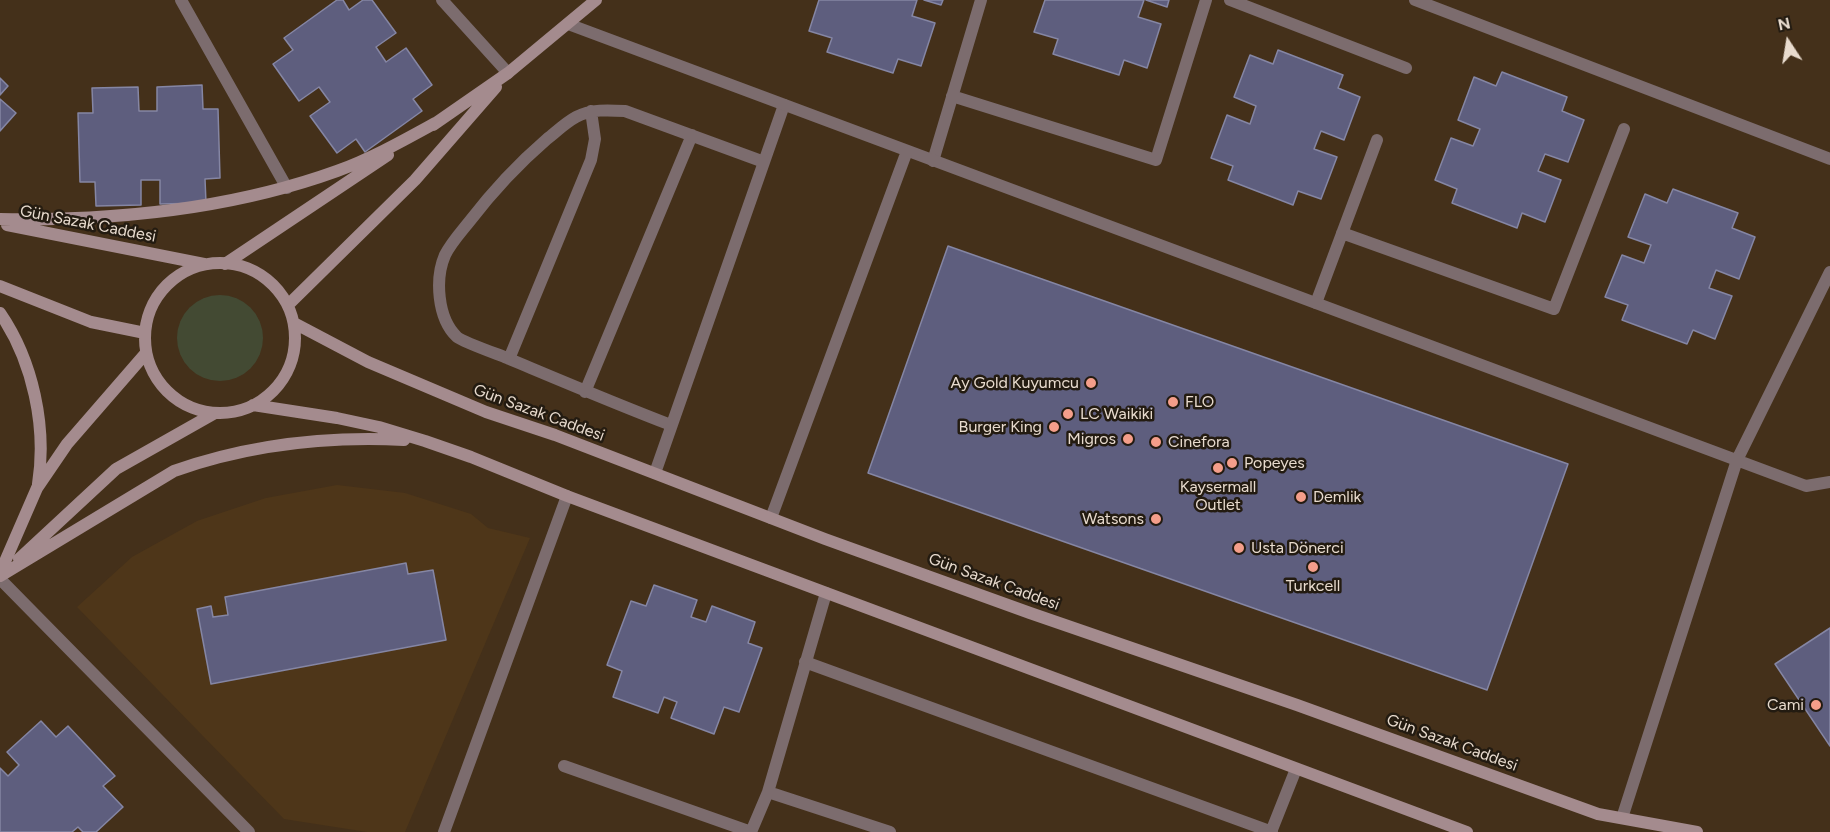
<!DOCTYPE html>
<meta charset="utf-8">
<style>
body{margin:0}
#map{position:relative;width:1830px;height:832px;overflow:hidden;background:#44301a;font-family:Figtree,sans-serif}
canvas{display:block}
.north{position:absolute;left:1758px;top:12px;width:60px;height:60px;-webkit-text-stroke:4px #231b11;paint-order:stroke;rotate:348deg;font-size:16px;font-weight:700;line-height:24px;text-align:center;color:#e8dbce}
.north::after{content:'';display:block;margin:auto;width:21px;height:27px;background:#e8dbce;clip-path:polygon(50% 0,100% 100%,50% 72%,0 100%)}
</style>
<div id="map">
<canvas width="1830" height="832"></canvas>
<div class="north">N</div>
</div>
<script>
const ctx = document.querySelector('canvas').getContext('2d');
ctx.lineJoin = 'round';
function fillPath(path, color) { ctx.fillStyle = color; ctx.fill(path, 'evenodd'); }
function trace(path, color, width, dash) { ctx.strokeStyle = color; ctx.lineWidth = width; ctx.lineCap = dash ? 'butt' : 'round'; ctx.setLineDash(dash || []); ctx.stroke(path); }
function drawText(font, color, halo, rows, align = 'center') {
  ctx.font = font + ' Figtree,sans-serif'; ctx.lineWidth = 5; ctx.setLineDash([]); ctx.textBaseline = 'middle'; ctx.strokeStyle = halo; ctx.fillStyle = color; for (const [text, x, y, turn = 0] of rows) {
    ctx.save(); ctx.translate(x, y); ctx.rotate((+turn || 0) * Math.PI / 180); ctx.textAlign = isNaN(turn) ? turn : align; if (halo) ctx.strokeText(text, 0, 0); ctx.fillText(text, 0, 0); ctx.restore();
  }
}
const built = new Path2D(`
 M 337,485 L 405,493 L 471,514 L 488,528 L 530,538 L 405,832 L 367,832 L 284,819 L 77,607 L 132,557 L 197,521 L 266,498 Z`);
const green = new Path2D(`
 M177 338a43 43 0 1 1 86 0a43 43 0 1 1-86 0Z`);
const building = new Path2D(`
 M 337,0 L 343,0 L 349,10 L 363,0 L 372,0 L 396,33 L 376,47 L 386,62 L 406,48 L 432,85 L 413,99 L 422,111 L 365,152 L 356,139 L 337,153 L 310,116 L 330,102 L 319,87 L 299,101 L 273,64 L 293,50 L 284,38 Z
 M 819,0 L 917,0 L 912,16 L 935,23 L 921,66 L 898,59 L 893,73 L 827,52 L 832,38 L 809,31 Z
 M 924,0 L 943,0 L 941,5 Z
 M 1045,0 L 1144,0 L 1138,17 L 1161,24 L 1147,68 L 1124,60 L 1119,75 L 1053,54 L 1058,39 L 1034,32 Z
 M 1146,0 L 1169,0 L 1167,7 Z
 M 1278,50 L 1343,75 L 1338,88 L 1360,97 L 1344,140 L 1321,131 L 1314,149 L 1337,157 L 1321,199 L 1298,191 L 1293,205 L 1228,180 L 1233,166 L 1211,158 L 1227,115 L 1250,124 L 1256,106 L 1234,97 L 1250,55 L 1273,64 Z
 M 1502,72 L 1567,97 L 1562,111 L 1584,120 L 1568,162 L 1545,154 L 1538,171 L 1561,180 L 1545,222 L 1522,213 L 1517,228 L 1452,203 L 1457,189 L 1435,180 L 1451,138 L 1473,146 L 1480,129 L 1458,120 L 1474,77 L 1496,86 Z
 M 0,78 L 8,86 L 0,95 Z
 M 202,85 L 203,109 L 218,109 L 220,178 L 205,179 L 206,203 L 160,204 L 160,180 L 141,180 L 141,205 L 96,206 L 95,182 L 80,182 L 78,113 L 93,113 L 92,88 L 138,87 L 139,111 L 157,111 L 157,87 Z
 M 0,99 L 16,113 L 0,131 Z
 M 1673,189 L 1738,213 L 1732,228 L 1755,237 L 1739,279 L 1716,270 L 1709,288 L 1732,296 L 1715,339 L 1693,330 L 1687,344 L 1622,320 L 1628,305 L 1605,297 L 1622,255 L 1644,263 L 1651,245 L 1628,237 L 1645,194 L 1667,203 Z
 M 948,246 L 1568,464 L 1487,690 L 868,473 Z
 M 406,563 L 408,574 L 433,570 L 446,640 L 211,684 L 197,609 L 211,606 L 213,617 L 228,615 L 225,597 Z
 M 654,585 L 697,600 L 691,617 L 706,622 L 712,606 L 755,622 L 748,643 L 762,648 L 739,712 L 724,707 L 714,734 L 671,718 L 677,702 L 664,697 L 658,713 L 613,697 L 622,671 L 607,665 L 631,601 L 646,606 Z
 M 1830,628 L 1830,746 L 1775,664 Z
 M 41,721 L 56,737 L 68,726 L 115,776 L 103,786 L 123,807 L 96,832 L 83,832 L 78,827 L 72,832 L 0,832 L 0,768 L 8,776 L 19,765 L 7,752 Z`);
const lane = new Path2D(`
 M 181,0 L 287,188
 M 1230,0 L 1406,68
 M 952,96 L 1156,160 L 1206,0
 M 933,161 L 981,0
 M 1342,233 L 1554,309 L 1624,129
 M 1316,303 L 1377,140
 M 509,359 L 591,160 L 595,139 L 591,111
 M 585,392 L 692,135
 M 671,425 C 616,404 562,381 507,358 C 497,354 463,342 457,337 C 437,318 435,278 445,255 C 451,243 461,232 469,222 C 492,192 518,164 547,139 C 556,132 565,123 576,117 C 591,109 608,110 625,111 L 764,162
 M 655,473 L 784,105
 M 805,662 L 1272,832
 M 564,766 L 751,832
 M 768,792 L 826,593
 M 751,832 L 768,792 L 890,832
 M 1271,832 L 1296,769`);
const street = new Path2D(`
 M 442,0 L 508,73
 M 1415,0 L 1830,159
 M 568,24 L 1806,486 L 1830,482
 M 771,518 L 907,151
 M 0,579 L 249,832
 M 1622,818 L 1737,460 L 1830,272
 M 444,832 L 567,496`);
const secondary = new Path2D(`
 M 433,125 L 508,73 L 596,0
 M 0,219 C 114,221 229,210 337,171 C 373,158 406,139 439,121
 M 7,225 L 204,264
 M145 338a75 75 0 1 1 150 0a75 75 0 1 1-150 0Z
 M 225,264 L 388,155
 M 0,286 L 91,322 L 145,333
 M 288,305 L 415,180 L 496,87
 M 0,313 C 33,361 47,427 38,484
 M 294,323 L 368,362 L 486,412 L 555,435 L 825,539 L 1030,613 L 1297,705 L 1598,814 L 1697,832
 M 253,405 L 337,418 L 379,427 L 425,441 L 471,457 L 567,496 L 1467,832
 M 19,559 L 116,469 L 215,413
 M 0,573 L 37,488 L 67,444 L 146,353
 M 0,576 L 174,471 C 248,445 326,436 404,440`);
const markers = [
 [1091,383,6,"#f49e8a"],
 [1173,402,6,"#f49e8a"],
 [1068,414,6,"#f49e8a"],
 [1054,427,6,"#f49e8a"],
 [1128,439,6,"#f49e8a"],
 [1156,442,6,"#f49e8a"],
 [1232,463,6,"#f49e8a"],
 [1218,468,6,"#f49e8a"],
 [1301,497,6,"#f49e8a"],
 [1156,519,6,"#f49e8a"],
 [1239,548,6,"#f49e8a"],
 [1313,567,6,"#f49e8a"],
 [1816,705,6,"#f49e8a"]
];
const streetNames = [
 ["Gün Sazak Caddesi",88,224,11],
 ["Gün Sazak Caddesi",539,413,20],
 ["Gün Sazak Caddesi",994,582,20],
 ["Gün Sazak Caddesi",1452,743,20]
];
const poiNames = [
 ["Ay Gold Kuyumcu",1079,383,"right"],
 ["FLO",1185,402],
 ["LC Waikiki",1080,414],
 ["Burger King",1042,427,"right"],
 ["Migros",1116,439,"right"],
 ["Cinefora",1168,442],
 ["Popeyes",1244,463],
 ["Kaysermall",1218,487,"center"],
 ["Outlet",1218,505,"center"],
 ["Demlik",1313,497],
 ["Watsons",1144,519,"right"],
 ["Usta Dönerci",1251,548],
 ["Turkcell",1313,586,"center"],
 ["Cami",1804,705,"right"]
];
fillPath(built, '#4e3619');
fillPath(green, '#434a33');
fillPath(building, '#5e5e7e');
trace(building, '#8586a4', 1.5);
trace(lane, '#7c6c6e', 12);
trace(street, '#7c6c6e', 12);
trace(secondary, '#a48b8e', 12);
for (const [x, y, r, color] of markers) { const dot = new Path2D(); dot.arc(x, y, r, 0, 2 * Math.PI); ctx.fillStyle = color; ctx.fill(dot); trace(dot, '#231b11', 2); }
drawText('16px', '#e8dbce', '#231b11', streetNames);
drawText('16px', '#e8dbce', '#231b11', poiNames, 'left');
</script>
